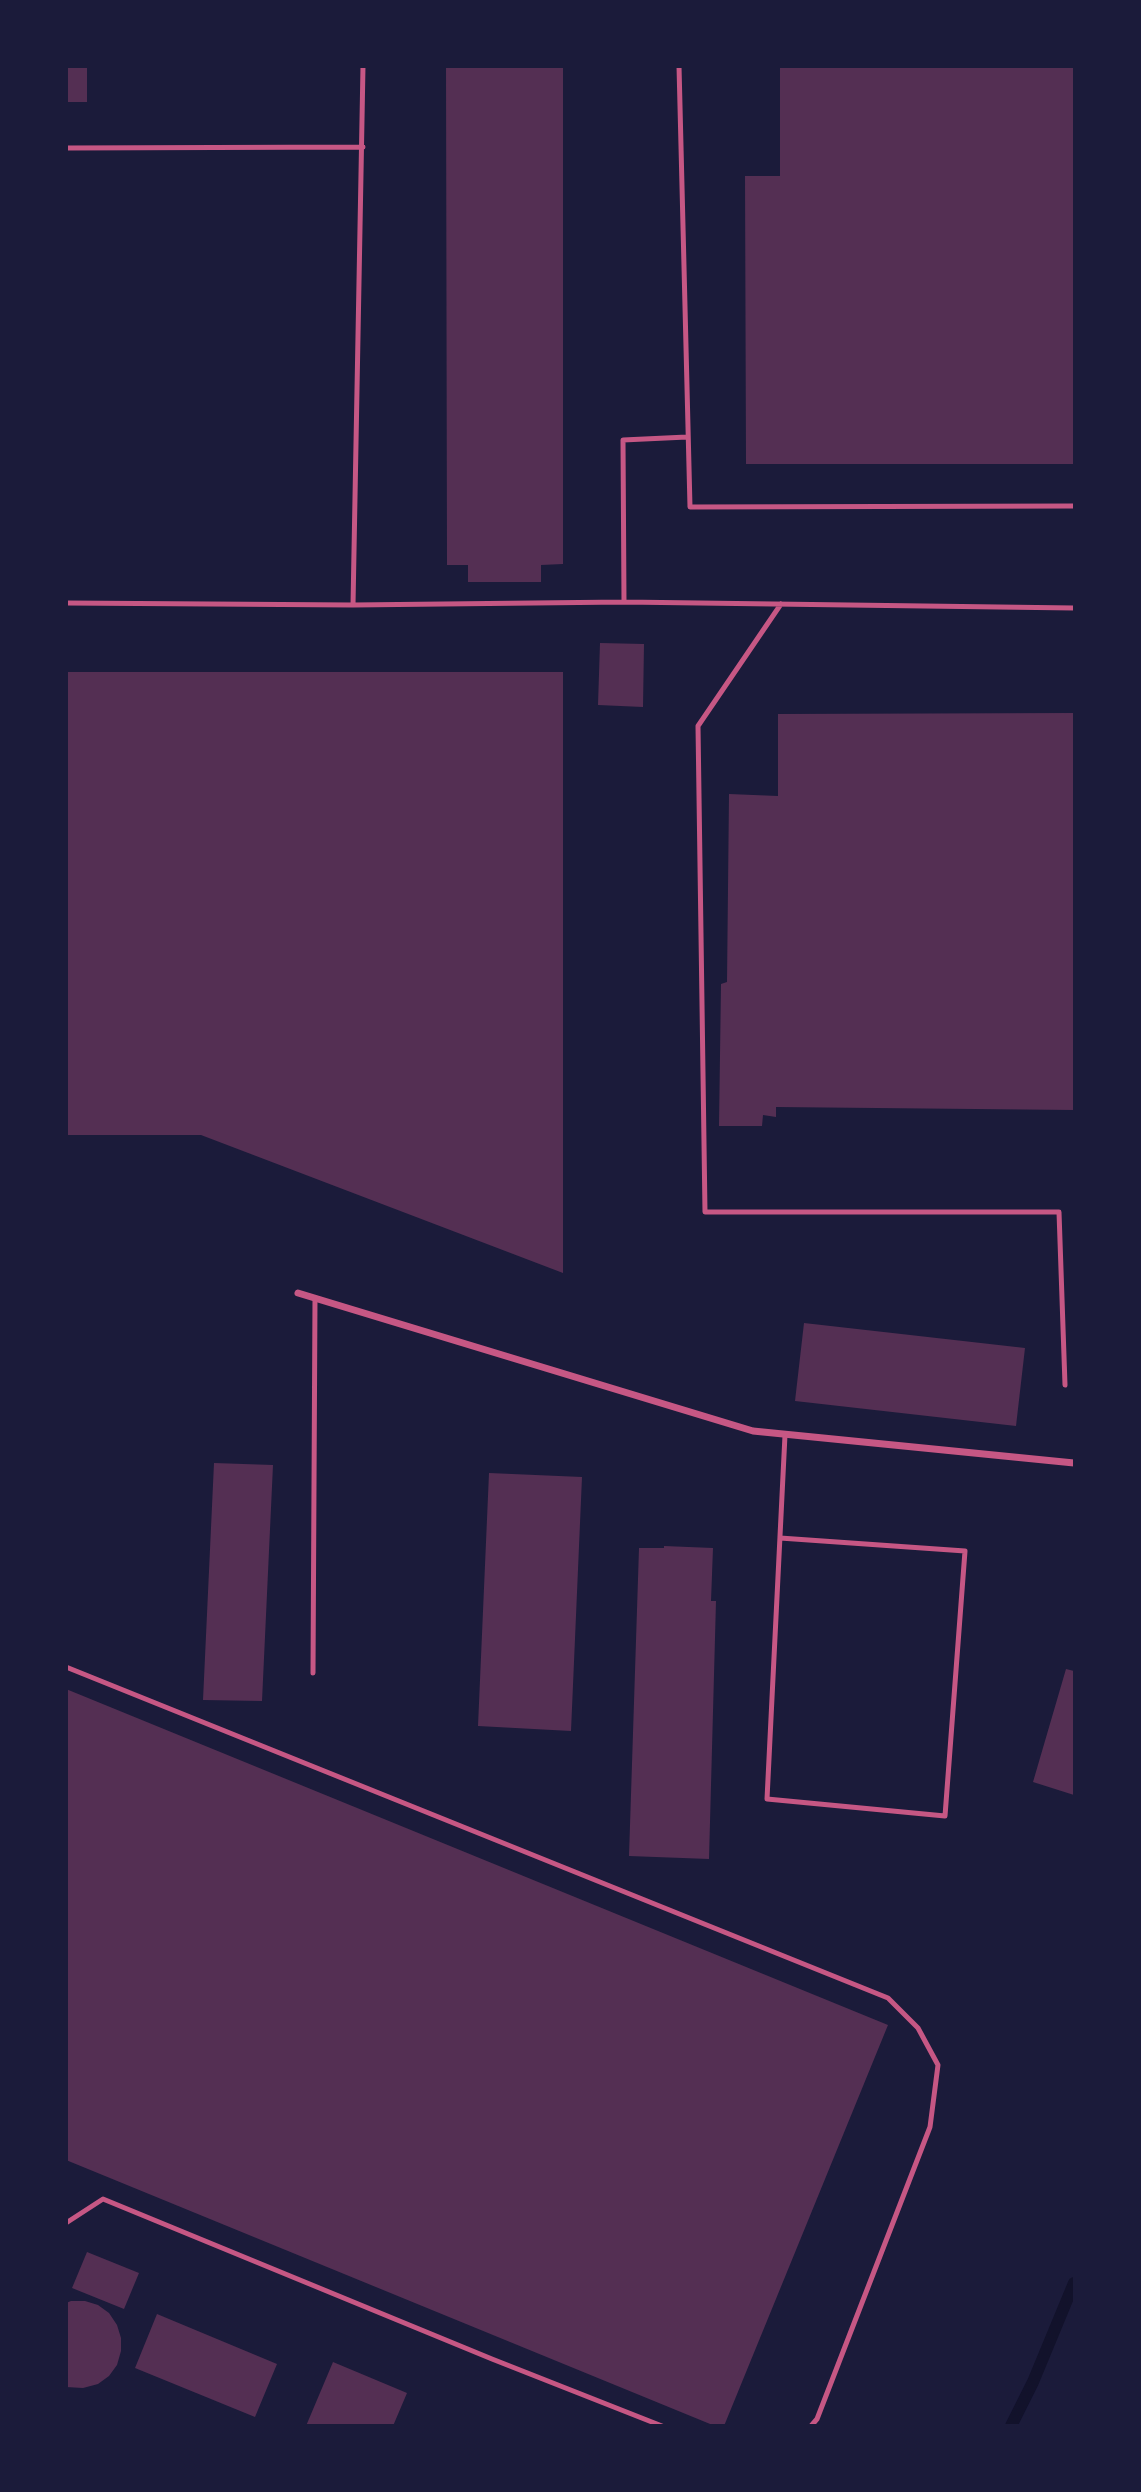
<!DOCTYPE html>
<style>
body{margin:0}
#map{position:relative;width:1141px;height:2492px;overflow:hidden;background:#1b1b3a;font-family:"Fira Sans Condensed",sans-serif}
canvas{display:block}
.frame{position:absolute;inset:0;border:68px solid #1b1b3a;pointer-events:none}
</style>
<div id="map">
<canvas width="1141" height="2492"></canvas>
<div class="frame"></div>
</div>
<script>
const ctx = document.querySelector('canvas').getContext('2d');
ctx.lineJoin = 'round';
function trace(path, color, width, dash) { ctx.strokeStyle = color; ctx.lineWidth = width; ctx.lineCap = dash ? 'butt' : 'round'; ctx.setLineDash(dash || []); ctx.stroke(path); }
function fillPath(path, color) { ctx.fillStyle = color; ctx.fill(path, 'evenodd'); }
const stream = new Path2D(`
 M 1011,2426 L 1033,2382 L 1074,2283`);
const building = new Path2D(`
 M 66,66 L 87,66 L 87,102 L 66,102 Z
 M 446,66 L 563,66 L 563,564 L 541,565 L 541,582 L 468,582 L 468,565 L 447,565 Z
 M 780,66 L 1074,66 L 1074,464 L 746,464 L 745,176 L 780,176 Z
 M 600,643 L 644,644 L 643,707 L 598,705 Z
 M 66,672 L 563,672 L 563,1273 L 201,1135 L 66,1135 Z
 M 1074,713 L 1074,1110 L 776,1107 L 776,1117 L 763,1115 L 762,1126 L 719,1126 L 721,984 L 727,982 L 729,794 L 778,796 L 778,714 Z
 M 804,1323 L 1025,1348 L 1016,1426 L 795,1401 Z
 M 214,1463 L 273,1465 L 262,1701 L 203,1700 Z
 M 489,1473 L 582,1477 L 571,1731 L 478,1726 Z
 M 664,1546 L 713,1548 L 711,1601 L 716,1601 L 709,1859 L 629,1856 L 639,1548 L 664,1548 Z
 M 1066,1669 L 1074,1671 L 1074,1795 L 1033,1782 Z
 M 66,1689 L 888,2025 L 724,2426 L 715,2426 L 66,2160 Z
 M 87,2252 L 139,2273 L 124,2309 L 72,2288 Z
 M 71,2301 L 85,2301 L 98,2305 L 109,2313 L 117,2325 L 121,2338 L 121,2351 L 117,2365 L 109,2376 L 98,2384 L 83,2388 L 66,2387 L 66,2303 Z
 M 157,2314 L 277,2364 L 255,2417 L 135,2368 Z
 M 333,2362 L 407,2393 L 393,2426 L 306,2426 Z`);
const service = new Path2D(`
 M 363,66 L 353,605 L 624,602 L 1074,608
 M 679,66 L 690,507 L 1074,506
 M 66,148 L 363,147
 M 624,602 L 623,440 L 687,437
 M 66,603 L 353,605
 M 781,604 L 698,726 L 705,1212 L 1059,1212 L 1065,1385
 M 780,1538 L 965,1551 L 945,1816 L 767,1799 L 785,1435
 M 66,1667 L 888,1998 L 918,2028 L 938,2065 L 930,2127 L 817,2419 L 811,2426
 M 313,1673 L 315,1298
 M 66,2223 L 103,2199 L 492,2359 L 662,2426`);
const minor = new Path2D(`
 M 298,1293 L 753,1431 L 1074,1463`);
trace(stream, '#12122b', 12);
fillPath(building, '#542f53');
trace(service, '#c65784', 5);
trace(minor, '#c65784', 7);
</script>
